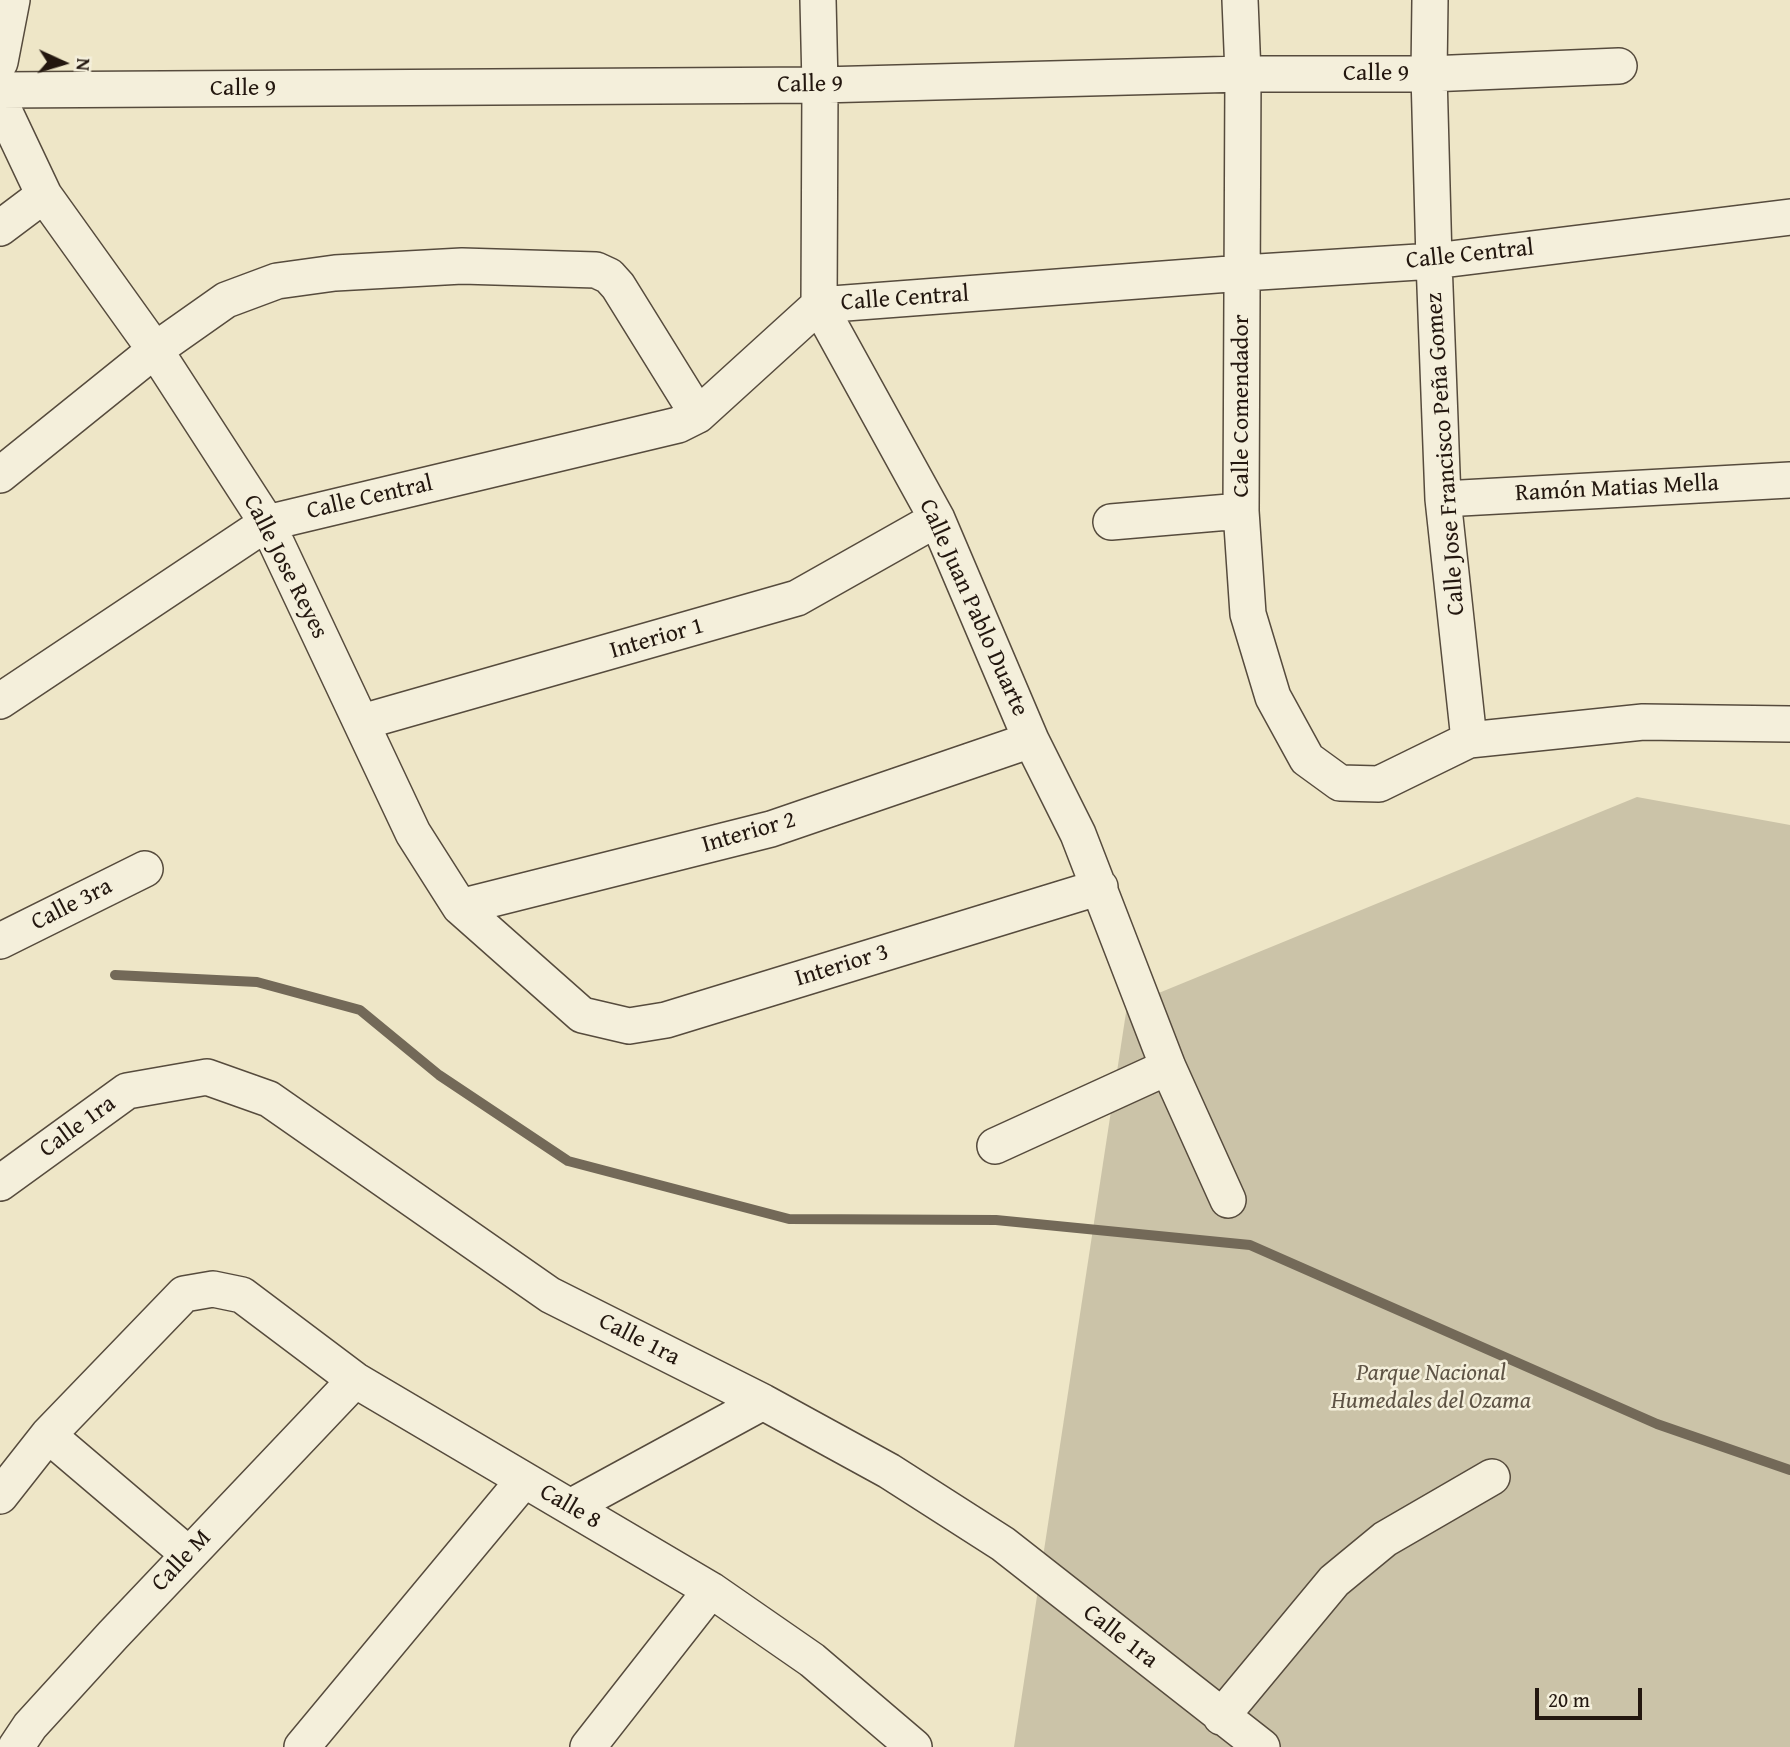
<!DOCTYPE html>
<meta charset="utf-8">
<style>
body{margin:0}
#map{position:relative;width:1790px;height:1747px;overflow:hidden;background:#eee6c7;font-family:"Gentium Book Plus",serif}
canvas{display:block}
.north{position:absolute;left:28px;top:28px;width:70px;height:70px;-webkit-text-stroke:5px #f4efdb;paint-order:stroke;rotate:94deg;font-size:19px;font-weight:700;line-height:28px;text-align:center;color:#23170f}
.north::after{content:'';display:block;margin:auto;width:24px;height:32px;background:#23170f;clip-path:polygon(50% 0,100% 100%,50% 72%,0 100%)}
.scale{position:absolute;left:1535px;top:1688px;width:107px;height:32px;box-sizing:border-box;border:4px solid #23170f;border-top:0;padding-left:9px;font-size:21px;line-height:24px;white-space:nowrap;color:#23170f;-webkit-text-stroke:5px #f4efdb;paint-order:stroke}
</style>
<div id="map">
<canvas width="1790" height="1747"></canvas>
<div class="north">N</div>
<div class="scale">20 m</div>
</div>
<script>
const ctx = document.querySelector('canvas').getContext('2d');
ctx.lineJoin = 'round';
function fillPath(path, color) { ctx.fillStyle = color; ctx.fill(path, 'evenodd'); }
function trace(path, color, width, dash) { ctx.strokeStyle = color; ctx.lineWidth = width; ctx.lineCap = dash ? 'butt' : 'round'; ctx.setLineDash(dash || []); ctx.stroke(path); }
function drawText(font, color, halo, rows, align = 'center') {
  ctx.font = font + ' "Gentium Book Plus",serif'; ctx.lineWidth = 5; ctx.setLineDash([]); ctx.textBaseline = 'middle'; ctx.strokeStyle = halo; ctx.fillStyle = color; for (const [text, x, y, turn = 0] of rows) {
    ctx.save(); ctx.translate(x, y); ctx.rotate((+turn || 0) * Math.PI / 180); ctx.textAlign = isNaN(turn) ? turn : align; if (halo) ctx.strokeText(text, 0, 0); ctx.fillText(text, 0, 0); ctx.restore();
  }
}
const green = new Path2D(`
 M 1637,797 L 1790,825 L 1790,1747 L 1014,1747 L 1127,1006 Z`);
const stream = new Path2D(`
 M 115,975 L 257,982 L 360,1010 L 439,1075 L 568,1161 L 789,1219 L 996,1220 L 1250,1245 L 1657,1424 L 1790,1470`);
const minor = new Path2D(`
 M 818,0 L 820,85 L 819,305 L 937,519 L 1031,740 L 1078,834 L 1168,1067 L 1228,1200
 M 1240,0 L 1243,74 L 1241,511 L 1248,614 L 1273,697 L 1307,759 L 1340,783 L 1379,784 L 1469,740 L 1643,722 L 1790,724
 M 1430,0 L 1429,74 L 1434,261 L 1443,499 L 1469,740
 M 0,62 L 12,0
 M 0,90 L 820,85 L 1243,74 L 1429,74 L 1619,66
 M 0,102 L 44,195 L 155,350 L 267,523 L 413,833 L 460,907 L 582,1015 L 629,1026 L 666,1020 L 1100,887
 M 0,228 L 44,195
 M 0,475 L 155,350 L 226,300 L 277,281 L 335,273 L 462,266 L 596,270 L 609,276 L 618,286 L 698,415
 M 1443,499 L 1790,480
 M 1111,522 L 1241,511
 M 0,701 L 267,523 L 678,425 L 698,415 L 819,305 L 1243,273 L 1434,261 L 1790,217
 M 362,722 L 797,598 L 937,519
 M 460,907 L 771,829 L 1031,740
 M 0,941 L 145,869
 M 995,1146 L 1168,1067
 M 0,1183 L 127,1091 L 207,1077 L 269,1099 L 550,1295 L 763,1402 L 889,1471 L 1003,1544 L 1262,1747
 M 48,1435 L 188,1554
 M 0,1496 L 48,1435 L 184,1294 L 213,1289 L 242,1295 L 355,1380 L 711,1590 L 812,1660 L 914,1747
 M 572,1506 L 763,1402
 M 1221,1717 L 1334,1581 L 1385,1539 L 1492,1477
 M 16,1747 L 30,1726 L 113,1635 L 355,1380
 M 302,1747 L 524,1480
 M 588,1747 L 711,1590`);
const streetNames = [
 ["Calle 9",1376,74],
 ["Calle 9",810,85,-1],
 ["Calle 9",243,89],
 ["Calle Central",1470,255,-6],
 ["Calle Central",905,299,-4],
 ["Calle Comendador",1242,406,-90],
 ["Calle Jose Francisco Peña Gomez",1446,454,-94],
 ["Ramón Matias Mella",1617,489,-3],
 ["Calle Central",370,498,-13],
 ["Calle Jose Reyes",285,567,63],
 ["Calle Juan Pablo Duarte",973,608,66],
 ["Interior 1",657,639,-16],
 ["Interior 2",749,833,-16],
 ["Calle 3ra",72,905,-27],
 ["Interior 3",842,966,-17],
 ["Calle 1ra",78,1127,-36],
 ["Calle 1ra",639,1340,27],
 ["Calle 8",570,1507,30],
 ["Calle M",182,1561,-47],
 ["Calle 1ra",1120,1637,38]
];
const parkNames = [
 ["Parque Nacional",1431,1374],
 ["Humedales del Ozama",1431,1402]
];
fillPath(green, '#cbc3a8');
trace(stream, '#736958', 10);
trace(minor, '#564b3d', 38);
trace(minor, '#f4efdb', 35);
drawText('24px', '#23170f', '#f4efdb', streetNames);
drawText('italic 24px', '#5e5345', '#f4efdb', parkNames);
</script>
